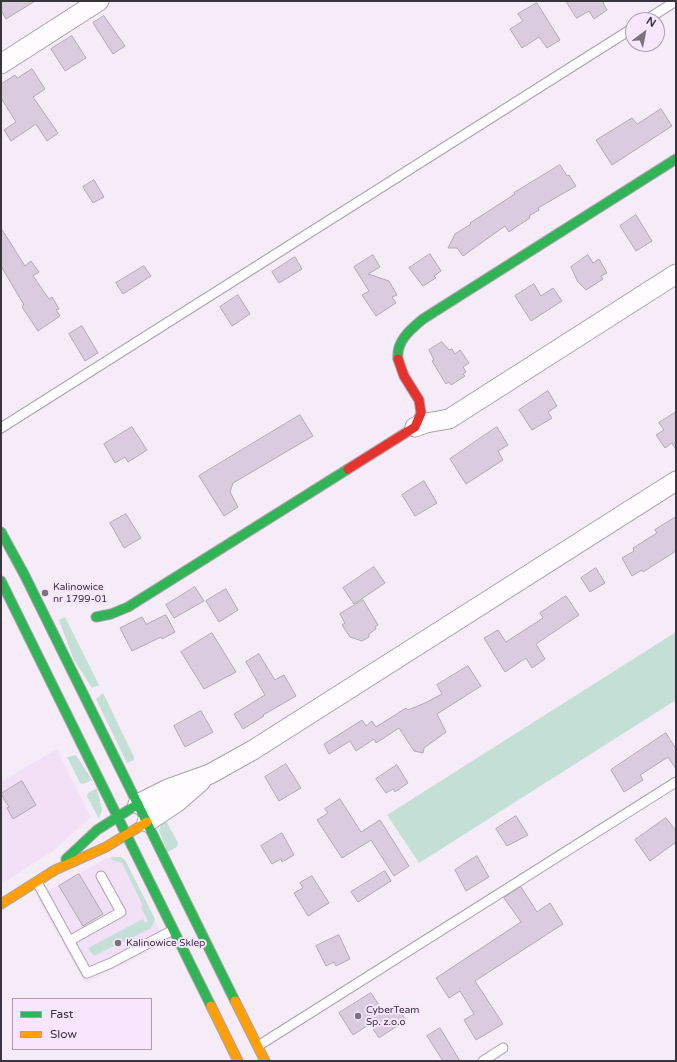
<!DOCTYPE html>
<style>
body{margin:0}
#map{position:relative;width:677px;height:1062px;overflow:hidden;background:#f5ecf8;font-family:"Varela Round",sans-serif}
canvas{display:block}
.frame{position:absolute;inset:0;border:2px solid #3a343d;pointer-events:none}
.legend{position:absolute;left:12px;top:998px;width:140px;height:52px;box-sizing:border-box;background:#f7e6fe;border:1px solid #ab9fb1;margin:0;padding:5px 7px;list-style:none;font-size:12px;color:#3a343d}
.legend li{display:flex;align-items:center;gap:8px;height:20px}
.legend b{width:20px;border:1px solid #ab9fb1}
.north{position:absolute;left:625px;top:12px;width:40px;height:40px;box-sizing:border-box;background:#f7e6fe;border:1px solid #ab9fb1;border-radius:50%;rotate:32deg;font-size:11px;font-weight:700;line-height:16px;text-align:center;color:#3a343d}
.north::after{content:'';display:block;margin:auto;width:14px;height:18px;background:#7b747e;clip-path:polygon(50% 0,100% 100%,50% 72%,0 100%)}
</style>
<div id="map">
<canvas width="677" height="1062"></canvas>
<div class="frame"></div>
<ul class="legend">
<li><b style="height:5px;background:#30b455"></b>Fast</li>
<li><b style="height:5px;background:#ff9f0a"></b>Slow</li>
</ul>
<div class="north">N</div>
</div>
<script>
const ctx = document.querySelector('canvas').getContext('2d');
ctx.lineJoin = 'round';
function fillPath(path, color) { ctx.fillStyle = color; ctx.fill(path, 'evenodd'); }
function trace(path, color, width, dash) { ctx.strokeStyle = color; ctx.lineWidth = width; ctx.lineCap = dash ? 'butt' : 'round'; ctx.setLineDash(dash || []); ctx.stroke(path); }
function drawText(font, color, halo, rows, align = 'center') {
  ctx.font = font + ' "Varela Round",sans-serif'; ctx.lineWidth = 4; ctx.setLineDash([]); ctx.textBaseline = 'middle'; ctx.strokeStyle = halo; ctx.fillStyle = color; for (const [text, x, y, turn = 0] of rows) {
    ctx.save(); ctx.translate(x, y); ctx.rotate((+turn || 0) * Math.PI / 180); ctx.textAlign = isNaN(turn) ? turn : align; if (halo) ctx.strokeText(text, 0, 0); ctx.fillText(text, 0, 0); ctx.restore();
  }
}
const built = new Path2D(`
 M 57,749 L 91,817 L 53,851 L 1,884 L 1,782 Z
 M 113,856 L 125,860 L 166,943 L 85,983 L 37,897 L 107,858 Z`);
const green = new Path2D(`
 M 65,617 L 99,685 L 92,688 L 74,660 L 59,620 Z
 M 676,632 L 676,700 L 419,863 L 387,815 Z
 M 103,693 L 134,757 L 134,760 L 127,763 L 96,699 Z
 M 76,755 L 92,780 L 83,784 L 80,783 L 67,757 Z
 M 97,788 L 102,810 L 99,819 L 87,796 L 88,793 Z
 M 164,817 L 178,843 L 177,847 L 167,852 L 159,830 Z
 M 111,857 L 121,857 L 125,860 L 155,919 L 151,928 L 123,942 L 121,938 L 112,942 L 114,946 L 94,956 L 88,948 L 143,919 L 145,923 L 148,921 L 141,907 L 143,906 L 122,863 L 112,860 Z`);
const building = new Path2D(`
 M 1,1 L 35,1 L 6,19 L 1,10 Z
 M 566,1 L 605,1 L 603,3 L 607,10 L 594,19 L 589,11 L 577,18 Z
 M 537,3 L 560,40 L 547,48 L 539,37 L 522,48 L 510,29 L 523,21 L 518,14 Z
 M 104,16 L 125,46 L 113,54 L 93,23 Z
 M 72,36 L 86,58 L 65,71 L 51,49 Z
 M 32,69 L 45,89 L 33,97 L 58,133 L 47,141 L 36,124 L 11,141 L 4,130 L 16,122 L 1,98 L 1,84 L 15,75 L 17,78 Z
 M 661,109 L 672,126 L 612,165 L 596,140 L 632,118 L 637,124 Z
 M 560,165 L 567,176 L 569,175 L 576,186 L 538,208 L 539,210 L 529,216 L 530,218 L 516,227 L 509,232 L 505,226 L 463,256 L 457,248 L 448,248 L 455,234 L 471,224 L 470,223 L 515,194 L 514,193 Z
 M 94,180 L 104,197 L 93,203 L 83,187 Z
 M 636,215 L 652,241 L 636,251 L 620,226 Z
 M 1,228 L 25,266 L 31,261 L 39,272 L 33,276 L 49,299 L 52,297 L 59,309 L 56,310 L 60,316 L 38,331 L 22,307 L 24,305 L 1,266 Z
 M 430,254 L 441,271 L 434,276 L 436,278 L 423,286 L 409,268 Z
 M 373,255 L 380,267 L 368,274 L 389,281 L 397,295 L 392,297 L 396,303 L 376,316 L 362,295 L 369,291 L 354,267 Z
 M 588,255 L 593,263 L 599,259 L 607,273 L 601,276 L 603,279 L 586,290 L 578,282 L 571,267 Z
 M 295,257 L 302,269 L 279,283 L 272,272 Z
 M 144,266 L 151,276 L 123,294 L 116,283 Z
 M 534,284 L 541,296 L 553,288 L 562,301 L 531,321 L 515,296 Z
 M 238,295 L 250,314 L 232,326 L 220,307 Z
 M 82,326 L 98,353 L 85,361 L 69,334 Z
 M 442,342 L 449,350 L 452,349 L 455,354 L 460,350 L 469,363 L 463,367 L 466,372 L 463,374 L 465,376 L 451,385 L 449,382 L 446,384 L 432,361 L 434,360 L 429,350 Z
 M 548,391 L 557,406 L 548,412 L 552,418 L 532,430 L 519,410 Z
 M 676,412 L 676,450 L 672,443 L 665,448 L 656,435 L 664,430 L 659,423 Z
 M 300,415 L 313,436 L 233,483 L 230,492 L 238,507 L 224,516 L 199,476 Z
 M 132,427 L 147,450 L 128,462 L 125,457 L 115,463 L 104,444 Z
 M 497,427 L 508,445 L 498,451 L 503,460 L 466,484 L 450,459 Z
 M 424,481 L 437,503 L 415,516 L 402,495 Z
 M 126,514 L 141,538 L 124,548 L 110,523 Z
 M 676,517 L 676,551 L 643,572 L 642,570 L 632,576 L 622,558 L 634,551 L 633,548 L 657,533 L 655,530 Z
 M 374,567 L 385,583 L 354,604 L 343,588 Z
 M 596,568 L 605,583 L 590,592 L 581,578 Z
 M 195,587 L 204,601 L 174,618 L 166,605 Z
 M 226,589 L 238,610 L 219,622 L 206,601 Z
 M 566,596 L 579,615 L 536,644 L 545,659 L 532,668 L 526,658 L 505,672 L 484,638 L 498,630 L 506,642 L 543,618 L 540,613 Z
 M 363,600 L 378,625 L 375,627 L 376,629 L 369,634 L 369,637 L 362,641 L 350,637 L 342,625 L 345,623 L 340,614 Z
 M 166,615 L 175,632 L 162,639 L 161,637 L 132,651 L 120,628 L 142,617 L 146,624 Z
 M 212,633 L 236,672 L 204,689 L 181,652 Z
 M 259,654 L 275,680 L 284,675 L 296,696 L 263,715 L 264,716 L 243,729 L 234,714 L 265,695 L 246,662 Z
 M 468,666 L 481,686 L 437,714 L 446,732 L 424,748 L 423,753 L 414,751 L 399,728 L 376,743 L 374,739 L 356,751 L 350,741 L 329,754 L 324,744 L 362,720 L 366,726 L 372,721 L 376,727 L 406,708 L 408,710 L 425,703 L 442,694 L 437,685 Z
 M 201,711 L 213,732 L 185,747 L 174,726 Z
 M 666,733 L 676,749 L 676,769 L 668,757 L 640,775 L 643,780 L 624,792 L 611,770 Z
 M 286,764 L 301,788 L 279,801 L 265,777 Z
 M 397,765 L 408,783 L 395,792 L 393,789 L 386,793 L 376,779 Z
 M 22,781 L 36,805 L 13,819 L 7,808 L 9,807 L 1,794 Z
 M 340,799 L 361,832 L 380,820 L 409,866 L 394,876 L 371,840 L 342,858 L 317,820 L 328,813 L 325,809 Z
 M 516,816 L 528,835 L 507,846 L 496,829 Z
 M 666,818 L 676,831 L 676,842 L 650,861 L 635,840 Z
 M 282,833 L 294,855 L 282,862 L 281,859 L 272,864 L 261,846 Z
 M 477,856 L 489,877 L 466,891 L 455,870 Z
 M 385,871 L 391,881 L 358,902 L 351,892 Z
 M 79,874 L 103,914 L 83,926 L 59,886 Z
 M 312,876 L 329,903 L 308,916 L 294,893 L 303,888 L 300,883 Z
 M 521,887 L 537,912 L 550,903 L 563,924 L 475,981 L 503,1024 L 476,1040 L 464,1020 L 474,1014 L 460,991 L 449,998 L 436,978 L 521,922 L 504,898 Z
 M 339,935 L 350,959 L 336,966 L 334,962 L 326,966 L 316,946 Z
 M 371,993 L 385,1014 L 397,1007 L 406,1020 L 379,1038 L 370,1024 L 353,1035 L 339,1013 Z
 M 440,1028 L 460,1061 L 443,1061 L 427,1036 Z`);
const lane = new Path2D(`
 M 646,20 L 676,1
 M 1,428 L 633,28
 M 37,882 L 87,973 L 111,963 L 173,930
 M 69,941 L 121,912 L 101,876
 M 258,1046 L 676,782
 M 483,1061 L 503,1048`);
const street = new Path2D(`
 M 1,64 L 99,1
 M 415,427 L 426,423 L 449,419 L 676,274
 M 138,804 L 168,789 L 210,774 L 253,750 L 676,481
 M 147,822 L 177,802 L 201,781`);
const fast = new Path2D(`
 M 398,359 C 396,341 410,330 423,319 L 676,159
 M 1,532 L 24,574 L 235,1001
 M 1,581 L 211,1006
 M 96,617 L 111,614 L 128,607 L 348,469
 M 66,859 L 97,830 L 138,804`);
const slow = new Path2D(`
 M 1,904 L 55,870 L 106,847 L 147,822
 M 235,1001 L 265,1061
 M 211,1006 L 238,1061`);
const jam = new Path2D(`
 M 348,469 L 415,427 L 421,413 L 419,400 L 404,376 L 398,359`);
const markers = [
 [45,593,4,"#7b747e"],
 [118,943,4,"#7b747e"],
 [358,1016,4,"#7b747e"]
];
const poiNames = [
 ["Kalinowice",53,587],
 ["nr 1799-01",53,599],
 ["Kalinowice Sklep",126,943],
 ["CyberTeam",366,1010],
 ["Sp. z.o.o",366,1022]
];
fillPath(built, '#f1e0f6');
fillPath(green, '#c4dfd5');
fillPath(building, '#daccde');
trace(building, '#b0a9b2', 1);
trace(lane, '#a9a2ac', 11);
trace(street, '#a9a2ac', 21);
trace(fast, '#a9a2ac', 11);
trace(slow, '#a9a2ac', 11);
trace(jam, '#a9a2ac', 11);
trace(lane, '#fefcfe', 9);
trace(street, '#fefcfe', 19);
trace(fast, '#30b455', 9);
trace(slow, '#ff9f0a', 9);
trace(jam, '#e5322d', 9);
for (const [x, y, r, color] of markers) { const dot = new Path2D(); dot.arc(x, y, r, 0, 2 * Math.PI); ctx.fillStyle = color; ctx.fill(dot); trace(dot, '#f7e6fe', 1.5); }
drawText('10px', '#3a343d', '#f7e6fe', poiNames, 'left');
</script>
